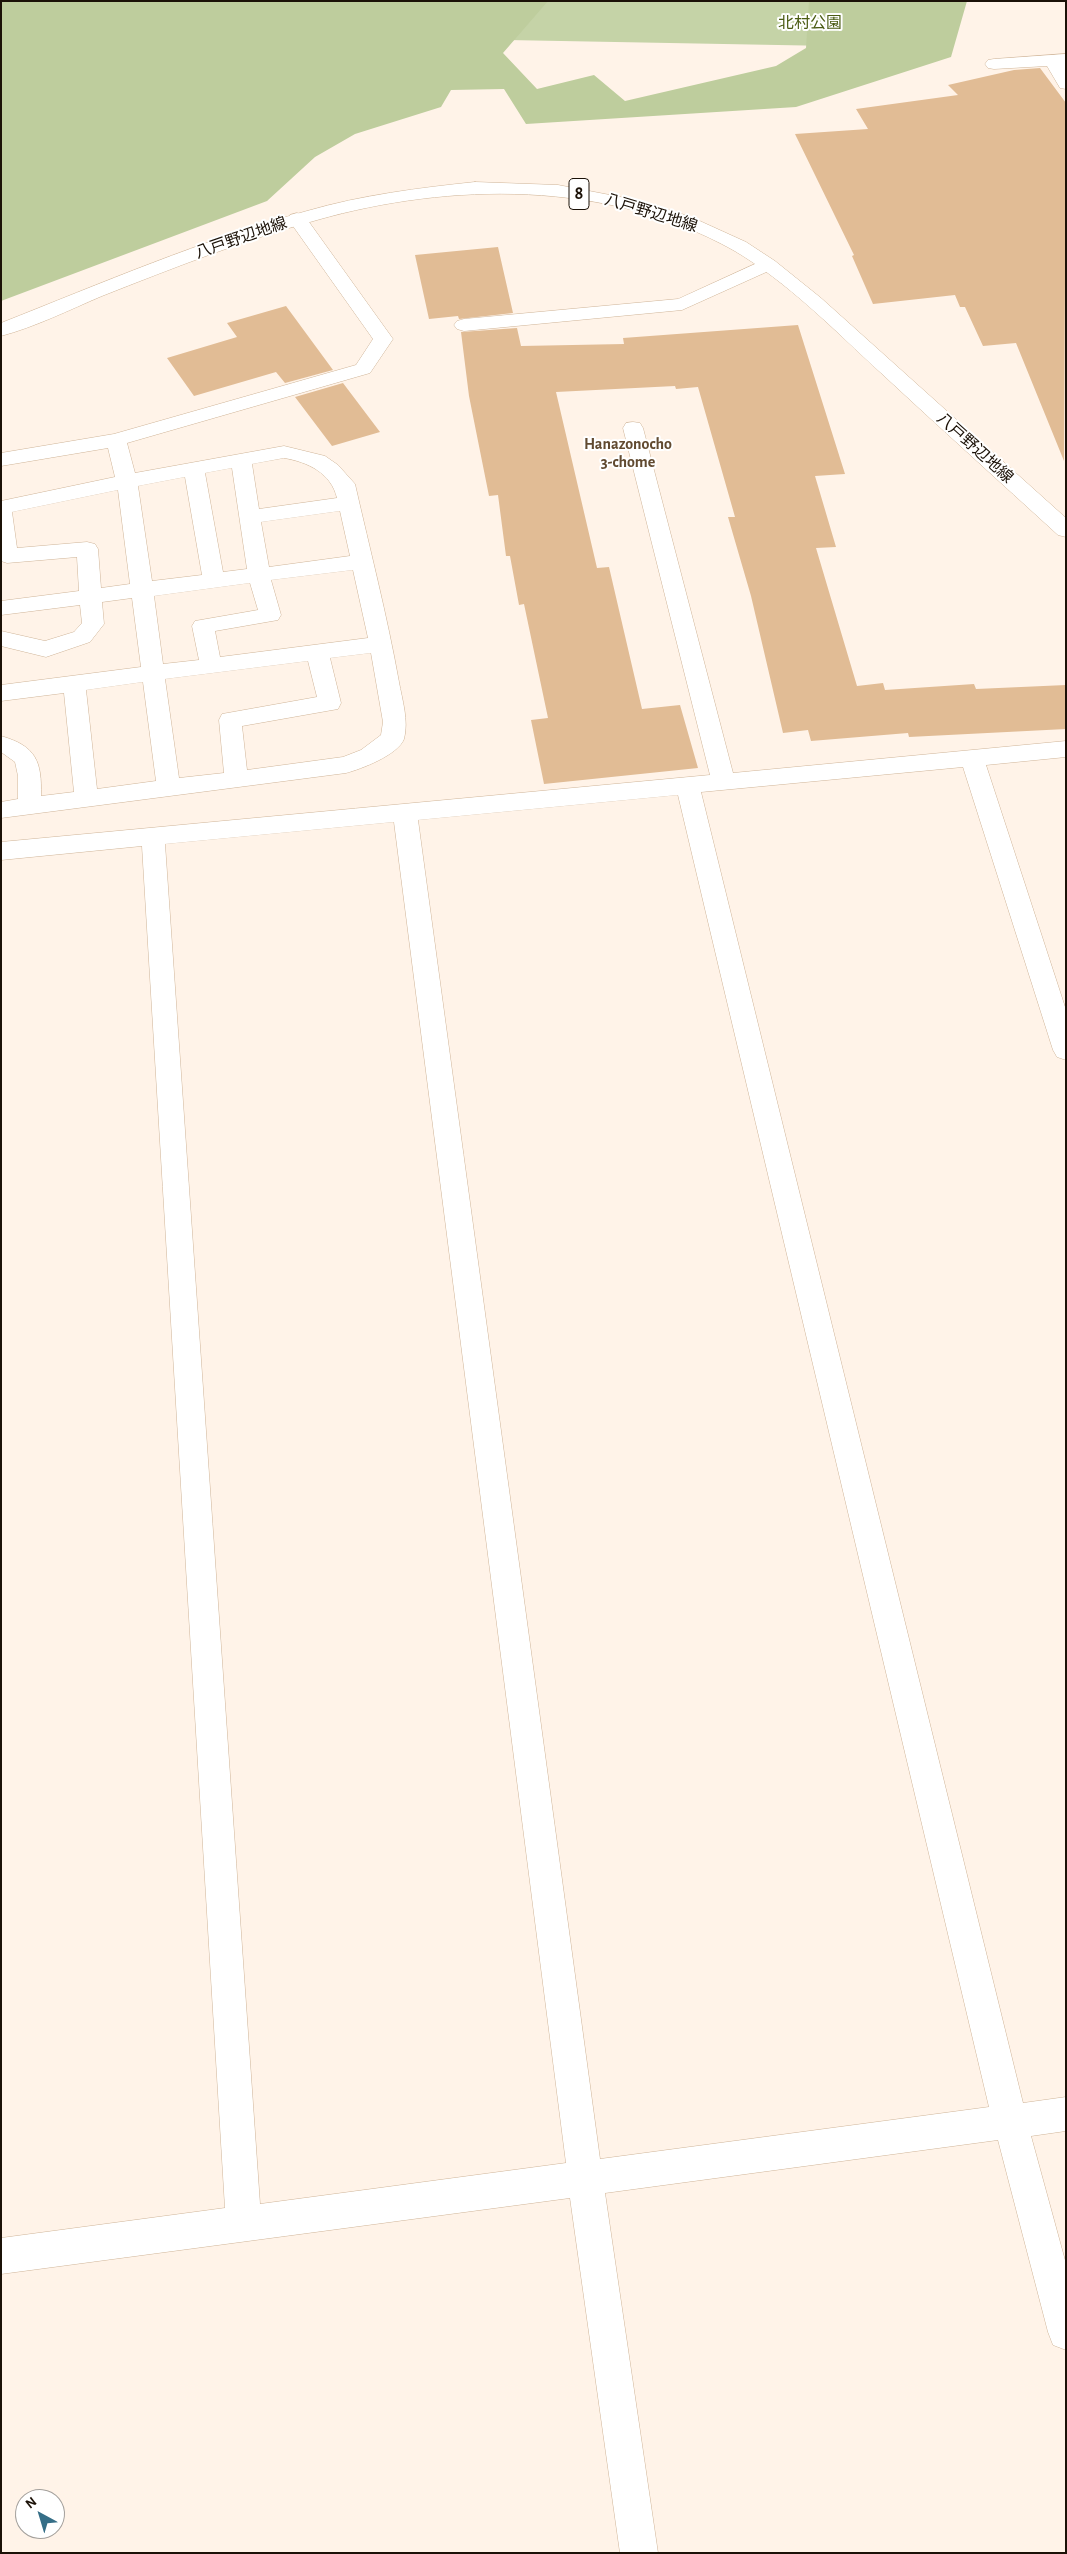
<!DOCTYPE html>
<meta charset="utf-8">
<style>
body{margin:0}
#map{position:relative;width:1067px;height:2554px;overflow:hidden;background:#fff3e8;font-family:"Alegreya Sans",sans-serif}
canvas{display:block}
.frame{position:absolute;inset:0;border:2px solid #1b1107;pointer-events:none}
.north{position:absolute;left:15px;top:2489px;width:50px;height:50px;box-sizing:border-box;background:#fff;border:1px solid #a4a09c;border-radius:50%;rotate:321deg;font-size:14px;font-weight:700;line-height:20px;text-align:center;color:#1b1107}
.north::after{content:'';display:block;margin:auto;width:18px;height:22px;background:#356e87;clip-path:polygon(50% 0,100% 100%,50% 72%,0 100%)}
</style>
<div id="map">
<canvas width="1067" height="2554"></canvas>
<div class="frame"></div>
<div class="north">N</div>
</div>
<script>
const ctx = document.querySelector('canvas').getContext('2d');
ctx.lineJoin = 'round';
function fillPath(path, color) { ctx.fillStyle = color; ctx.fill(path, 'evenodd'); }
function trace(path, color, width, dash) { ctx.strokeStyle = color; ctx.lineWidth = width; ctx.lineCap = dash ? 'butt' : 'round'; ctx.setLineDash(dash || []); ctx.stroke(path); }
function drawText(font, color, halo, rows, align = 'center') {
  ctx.font = font + ' "Alegreya Sans","Noto Sans JP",sans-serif'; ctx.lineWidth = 4; ctx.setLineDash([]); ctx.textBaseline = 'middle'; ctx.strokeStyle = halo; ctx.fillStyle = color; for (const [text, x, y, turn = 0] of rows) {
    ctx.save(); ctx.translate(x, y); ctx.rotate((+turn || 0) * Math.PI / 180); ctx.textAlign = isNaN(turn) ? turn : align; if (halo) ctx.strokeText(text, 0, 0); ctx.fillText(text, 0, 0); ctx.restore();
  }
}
const green = new Path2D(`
 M 150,1 L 863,1 L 832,46 L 128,33 Z`);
const forest = new Path2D(`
 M 1,1 L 548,1 L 503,53 L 537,89 L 594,75 L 625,101 L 776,66 L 806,48 L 809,1 L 967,1 L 951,57 L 796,107 L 526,124 L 504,89 L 451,90 L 441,107 L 355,134 L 315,157 L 267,201 L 1,301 Z`);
const building = new Path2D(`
 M 1040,68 L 1066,103 L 1064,461 L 1016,343 L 983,346 L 965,307 L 960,307 L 955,295 L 873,304 L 852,256 L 854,255 L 795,134 L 868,129 L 856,109 L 958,95 L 948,85 L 1014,70 Z
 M 498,247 L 513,313 L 459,319 L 458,316 L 429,319 L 415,255 Z
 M 286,306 L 333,370 L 285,383 L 276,372 L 194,396 L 167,358 L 237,337 L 227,323 Z
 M 798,325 L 845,474 L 815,476 L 836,547 L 816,548 L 857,686 L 883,683 L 885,690 L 974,684 L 976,689 L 1066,685 L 1066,729 L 909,737 L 908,733 L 811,741 L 808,730 L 783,733 L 751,596 L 728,517 L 735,517 L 698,387 L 676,389 L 675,386 L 556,392 L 597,568 L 609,567 L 642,709 L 680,705 L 698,768 L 544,784 L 531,720 L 548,718 L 524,604 L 519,605 L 510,556 L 506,556 L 498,495 L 489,496 L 469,396 L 461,332 L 517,328 L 521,346 L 624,344 L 623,338 Z
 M 343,383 L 380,432 L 332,446 L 295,397 Z`);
const minor = new Path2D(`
 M 1066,54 L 1066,89 L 1060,88 L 1047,66 L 994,69 L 988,68 L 985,64 L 988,60 L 994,59 Z
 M 297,213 L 304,215 L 393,339 L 370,373 L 127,443 L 135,473 L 284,446 L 325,456 L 338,465 L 355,484 C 370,550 387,615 399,682 C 402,699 409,721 404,739 C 398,755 361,769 346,773 L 1,818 L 1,802 L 18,799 L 18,776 L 15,762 L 1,752 L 1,736 C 36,746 42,761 41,796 L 74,792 L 64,693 L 1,701 L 1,685 L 141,667 L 132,598 L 102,602 L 104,624 L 90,642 L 46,657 L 1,646 L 1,631 L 45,641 L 74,632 L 82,623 L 80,605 L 1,615 L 1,601 L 79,591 L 77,557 L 7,563 L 1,561 L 1,501 L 115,477 L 108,448 L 1,466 L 1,453 L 114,434 L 356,365 L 373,339 L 288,219 L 290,215 ZM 284,458 C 308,462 331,473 337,498 L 259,509 L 252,464 ZM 232,468 L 247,569 L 223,572 L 205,473 ZM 185,477 L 202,575 L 152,581 L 138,486 ZM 118,490 L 130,584 L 101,588 L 98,549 L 95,544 L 87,542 L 17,548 L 12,512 ZM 340,511 L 350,556 L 269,567 L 261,522 ZM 353,570 L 368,638 L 220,657 L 215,631 L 278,620 L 281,615 L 271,580 ZM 250,583 L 258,610 L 195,621 L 192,626 L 199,660 L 163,664 L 154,596 ZM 371,653 L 383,722 L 381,735 L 361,750 L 343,757 L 247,770 L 242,726 L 338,709 L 341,703 L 330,658 ZM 308,661 L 317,697 L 222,714 L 219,720 L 224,773 L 179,778 L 165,679 ZM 143,682 L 156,781 L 97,789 L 86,690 Z
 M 766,259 L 773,261 L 776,265 L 773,269 L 682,310 L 464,331 L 457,329 L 454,325 L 457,321 L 464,319 L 678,299 Z
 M 633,422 L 640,423 L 643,428 L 733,773 L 1066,741 L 1066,757 L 986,765 L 1066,1010 L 1066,1060 L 1057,1057 L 1053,1050 L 963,767 L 701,792 L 1023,2103 L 1066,2097 L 1066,2131 L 1031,2136 L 1066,2264 L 1066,2350 L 1053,2345 L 1048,2332 L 998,2140 L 605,2193 L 658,2553 L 620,2553 L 570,2198 L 1,2274 L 1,2238 L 225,2208 L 142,846 L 1,860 L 1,842 L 710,775 L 623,428 L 626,423 ZM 678,795 L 989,2107 L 600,2159 L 418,820 ZM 394,822 L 566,2163 L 260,2204 L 165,844 Z`);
const major = new Path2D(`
 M 475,182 L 558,185 L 641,201 L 691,217 L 746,242 L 775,261 L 821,298 L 1066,518 L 1066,537 L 1058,535 C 999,481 939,427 881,373 C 834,330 788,282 733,250 C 608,180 451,182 317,220 C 244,240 173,268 102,296 C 69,310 35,327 1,336 L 1,323 C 102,283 202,240 307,211 C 362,195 419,188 475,182 Z`);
const farParknames = [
 ["北村公園",810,23]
];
const farStreetnames = [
 ["八戸野辺地線",651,213,17],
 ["八戸野辺地線",241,238,-19],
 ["八戸野辺地線",975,448,42]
];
const farNeighbourhoodnames = [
 ["Hanazonocho",628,444],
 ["3-chome",628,462]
];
const shields = [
 [579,194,20]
];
const shieldNames = [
 ["8",579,194]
];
fillPath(green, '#c5d3a7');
fillPath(forest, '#becd9d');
fillPath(building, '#e1bc95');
trace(minor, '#cfb498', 1);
trace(major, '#cfb498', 1);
fillPath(minor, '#fff');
fillPath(major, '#fff');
drawText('16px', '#4b5c14', '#fff', farParknames);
drawText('16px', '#1b1107', '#fff', farStreetnames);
drawText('bold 16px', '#614a30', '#fff', farNeighbourhoodnames);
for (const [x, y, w] of shields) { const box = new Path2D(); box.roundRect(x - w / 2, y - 15.5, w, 31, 4); ctx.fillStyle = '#fff'; ctx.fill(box); trace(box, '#1b1107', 1); }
drawText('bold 18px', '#1b1107', null, shieldNames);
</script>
